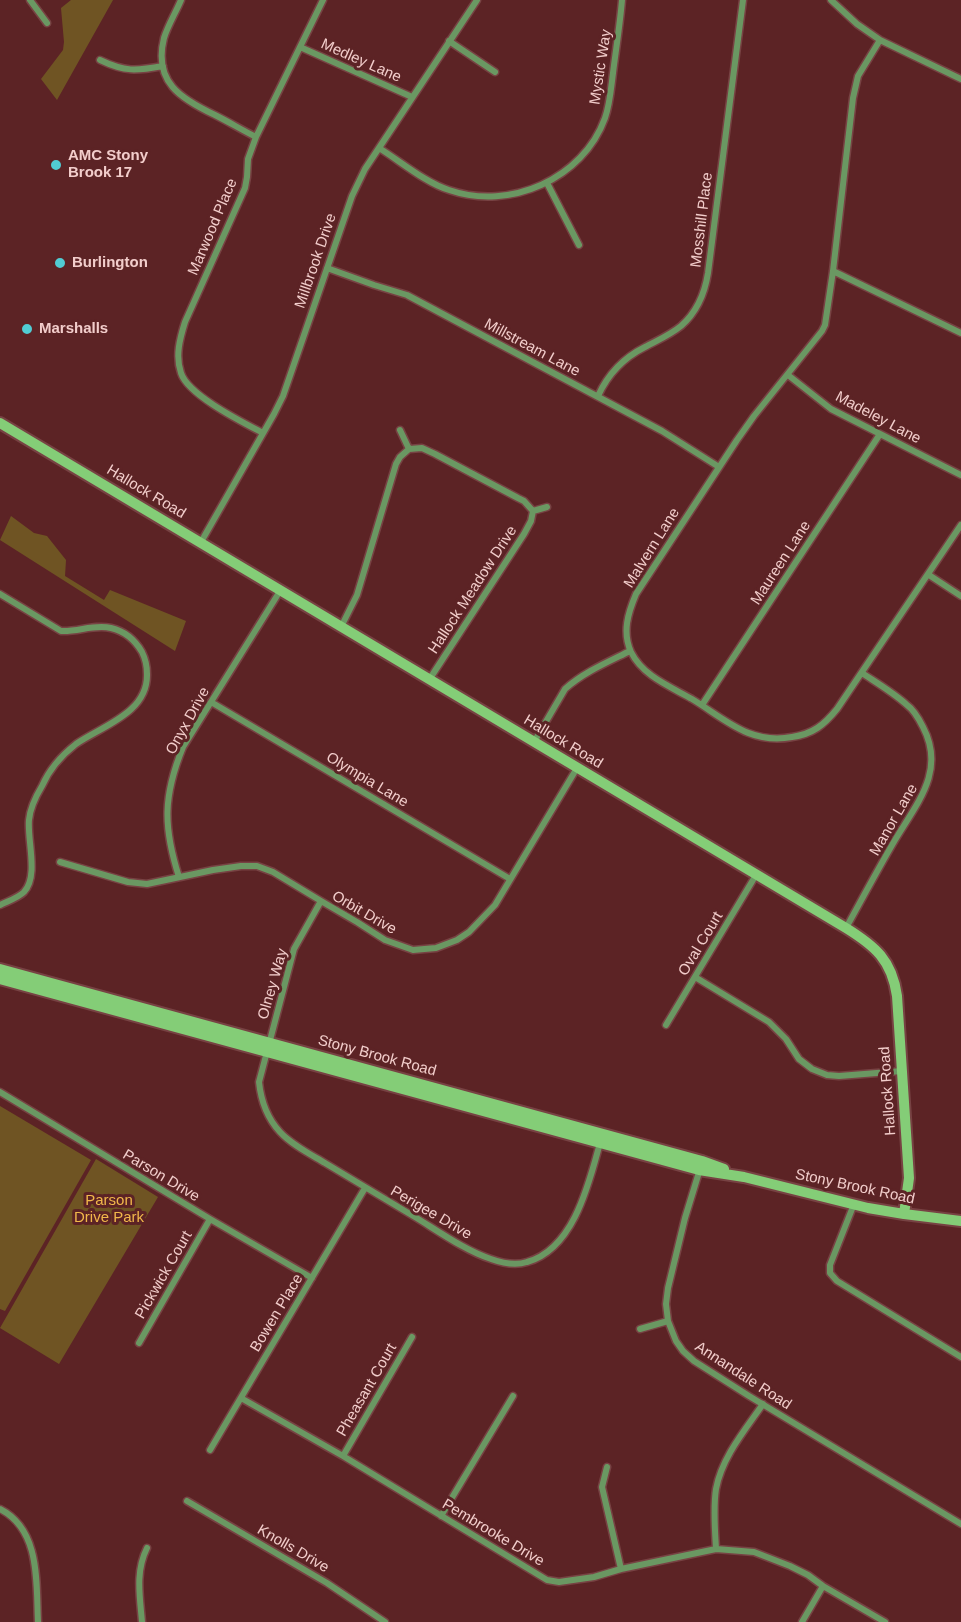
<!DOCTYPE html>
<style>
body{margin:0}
canvas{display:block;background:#5c2325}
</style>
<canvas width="961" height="1622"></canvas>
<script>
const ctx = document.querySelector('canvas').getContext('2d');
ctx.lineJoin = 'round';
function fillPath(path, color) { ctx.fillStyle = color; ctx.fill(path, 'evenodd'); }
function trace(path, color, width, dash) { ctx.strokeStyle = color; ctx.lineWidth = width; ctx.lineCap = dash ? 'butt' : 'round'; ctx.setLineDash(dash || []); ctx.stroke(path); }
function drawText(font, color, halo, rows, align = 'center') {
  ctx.font = font + ' Helvetica,sans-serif'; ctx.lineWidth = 6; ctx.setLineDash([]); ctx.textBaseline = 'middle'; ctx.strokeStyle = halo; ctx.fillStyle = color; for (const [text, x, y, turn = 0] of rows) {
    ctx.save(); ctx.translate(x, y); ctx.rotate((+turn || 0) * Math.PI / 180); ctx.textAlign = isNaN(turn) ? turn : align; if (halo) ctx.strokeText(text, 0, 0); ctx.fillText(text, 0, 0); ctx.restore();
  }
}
const green = new Path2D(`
 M 71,0 L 113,0 L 57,100 L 41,79 L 63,50 L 64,42 L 61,8 Z
 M 11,516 L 34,533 L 47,536 L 66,560 L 65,576 L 104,600 L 110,590 L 186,621 L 175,651 L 0,540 Z
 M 0,1106 L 91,1160 L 5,1311 L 0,1309 Z
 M 96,1159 L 158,1197 L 59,1364 L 0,1328 Z`);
const street = new Path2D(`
 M 30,0 L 47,23
 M 181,0 C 176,12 168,25 164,38 C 153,82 181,99 215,115 C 229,122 242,130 256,137
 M 831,0 L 857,24 L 880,40 L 961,79
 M 880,40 L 858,76 L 853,98 L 833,271 L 825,325 L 822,331 L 754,416 L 737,440 L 636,594 C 628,613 622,632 631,652 C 643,676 669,686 692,699 C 725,719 750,745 792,737 C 813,734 824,725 837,709 L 961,525
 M 449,41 L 495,72
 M 300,47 L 412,97
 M 100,60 C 125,72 136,71 163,66
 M 379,148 C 400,161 426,183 449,190 C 510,211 583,179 605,118 C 610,104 611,88 613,73 C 616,49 620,24 622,0
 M 547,183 L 579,245
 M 327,268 L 374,285 L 407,295 L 662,431 L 719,467
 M 833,271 L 961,333
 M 788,375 L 831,409 L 961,475
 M 598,396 C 608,374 623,358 645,347 C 658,340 670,335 681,326 C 697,312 705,292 708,273 L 743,0
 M 400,430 L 409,449
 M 263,433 C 242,422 188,395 181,373 C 175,356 180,338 185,322 L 245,188 L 247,177 L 248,159 L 256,137 L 323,0
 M 409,449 L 422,448 L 435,454 L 518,498 L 524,501 L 533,511
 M 533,511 L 547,507
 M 201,542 L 274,414 L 283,396 L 352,196 L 365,169 L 477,0
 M 929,575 L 961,596
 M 0,594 L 61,631 C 78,632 94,624 111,628 C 124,631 135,640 142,652 C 146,660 147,666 147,674 C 148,713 102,726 76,744 C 62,755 49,770 42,786 C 36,796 30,809 29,820 C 27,840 39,876 24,892 C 18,898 8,901 0,905
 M 341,627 L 357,595 L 396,464 L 400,457 L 409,449
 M 429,680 L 524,534 L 531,521 L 533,511
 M 211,702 L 510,879
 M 702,705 L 880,434
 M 534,742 L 565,689 C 584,672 608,662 630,651
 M 60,862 L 128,882 L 147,884 L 213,870 L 241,866 L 257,866 L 273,872 L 321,901 L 357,922 L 385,940 L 413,950 L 436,948 L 457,940 L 469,932 L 495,905 L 577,768
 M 179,877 C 163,827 163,796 183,747 L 280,591
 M 321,901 L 294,949 L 259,1082 C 261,1101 267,1118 280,1132 C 292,1145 310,1154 325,1163 C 355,1181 385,1199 415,1217 C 438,1231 466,1251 491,1259 C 502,1263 515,1266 527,1262 C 574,1249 589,1183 600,1143
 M 846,928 C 862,899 878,869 895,840 C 917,803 946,771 923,727 C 919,719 914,710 907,705 C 894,693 877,683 862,673
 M 695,977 L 769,1022 L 786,1039 L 799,1059 L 812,1069 L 827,1075 L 839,1076 L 902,1071
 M 666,1025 L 756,875
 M 0,1092 L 210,1219 L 312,1278
 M 700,1169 L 685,1218 L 668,1288 L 666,1304 L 668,1321 L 676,1341 L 683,1351 L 694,1361 L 749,1396 L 961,1524
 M 854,1204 L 830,1265 L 830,1273 L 837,1281 L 961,1357
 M 640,1329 L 668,1321
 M 139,1343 L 210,1219
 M 241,1398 L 343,1456 L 547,1580 L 559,1582 L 594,1577 L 621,1569 L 716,1549 L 754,1552 L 790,1566 L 808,1575 L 823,1586 L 885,1622
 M 210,1450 L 365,1188
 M 343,1456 L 412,1337
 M 607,1467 L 602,1487 L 621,1569
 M 187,1501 L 327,1583 L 385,1622
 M 0,1509 C 41,1530 36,1583 38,1622
 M 441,1516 L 513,1396
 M 716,1549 C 715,1530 713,1508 716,1489 C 722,1457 745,1430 763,1404
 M 142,1622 C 140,1597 135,1572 147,1548
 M 802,1622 L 823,1586`);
const secondary = new Path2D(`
 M 0,423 L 846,928 C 875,946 892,960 897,996 L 909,1178 L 904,1214
 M 0,969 L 702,1161 L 724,1169
 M 0,979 L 699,1170 L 744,1177 L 868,1208 L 904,1214 L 961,1221`);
const markers = [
 [56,165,6,"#51ccd3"],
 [60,263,6,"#51ccd3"],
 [27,329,6,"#51ccd3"]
];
const streetNames = [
 ["Medley Lane",361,61,24],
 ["Mystic Way",601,67,-81],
 ["Mosshill Place",702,220,-83],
 ["Marwood Place",213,227,-67],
 ["Millbrook Drive",316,261,-71],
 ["Millstream Lane",532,348,28],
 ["Madeley Lane",878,418,28],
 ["Hallock Road",146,492,31],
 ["Malvern Lane",652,548,-58],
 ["Maureen Lane",781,563,-57],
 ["Hallock Meadow Drive",473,590,-57],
 ["Onyx Drive",188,721,-61],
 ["Hallock Road",563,742,31],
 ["Olympia Lane",367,780,31],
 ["Manor Lane",894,820,-60],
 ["Orbit Drive",364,913,30],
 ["Oval Court",701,944,-59],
 ["Olney Way",273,984,-74],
 ["Stony Brook Road",377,1056,15],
 ["Hallock Road",888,1091,-94],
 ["Parson Drive",161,1176,31],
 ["Stony Brook Road",855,1187,12],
 ["Perigee Drive",431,1213,30],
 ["Pickwick Court",164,1275,-60],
 ["Bowen Place",277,1313,-59],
 ["Annandale Road",743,1376,33],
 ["Pheasant Court",367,1390,-60],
 ["Pembrooke Drive",493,1533,31],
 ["Knolls Drive",293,1549,30]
];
const poiNames = [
 ["AMC Stony",68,156],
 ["Brook 17",68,173],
 ["Burlington",72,263],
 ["Marshalls",39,329]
];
const parkNames = [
 ["Parson",109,1201],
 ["Drive Park",109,1218]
];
fillPath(green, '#6f5423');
trace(street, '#774243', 9);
trace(secondary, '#774243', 14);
trace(street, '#6a9862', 6);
trace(secondary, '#84cd77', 10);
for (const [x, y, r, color] of markers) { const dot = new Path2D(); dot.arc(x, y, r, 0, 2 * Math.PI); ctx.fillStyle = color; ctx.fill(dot); trace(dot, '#5c2325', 2); }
drawText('15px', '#f2cdcb', '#5c2325', streetNames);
drawText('bold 15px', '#f2cdcb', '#5c2325', poiNames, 'left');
drawText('15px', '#f1b84b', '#5c2325', parkNames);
</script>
